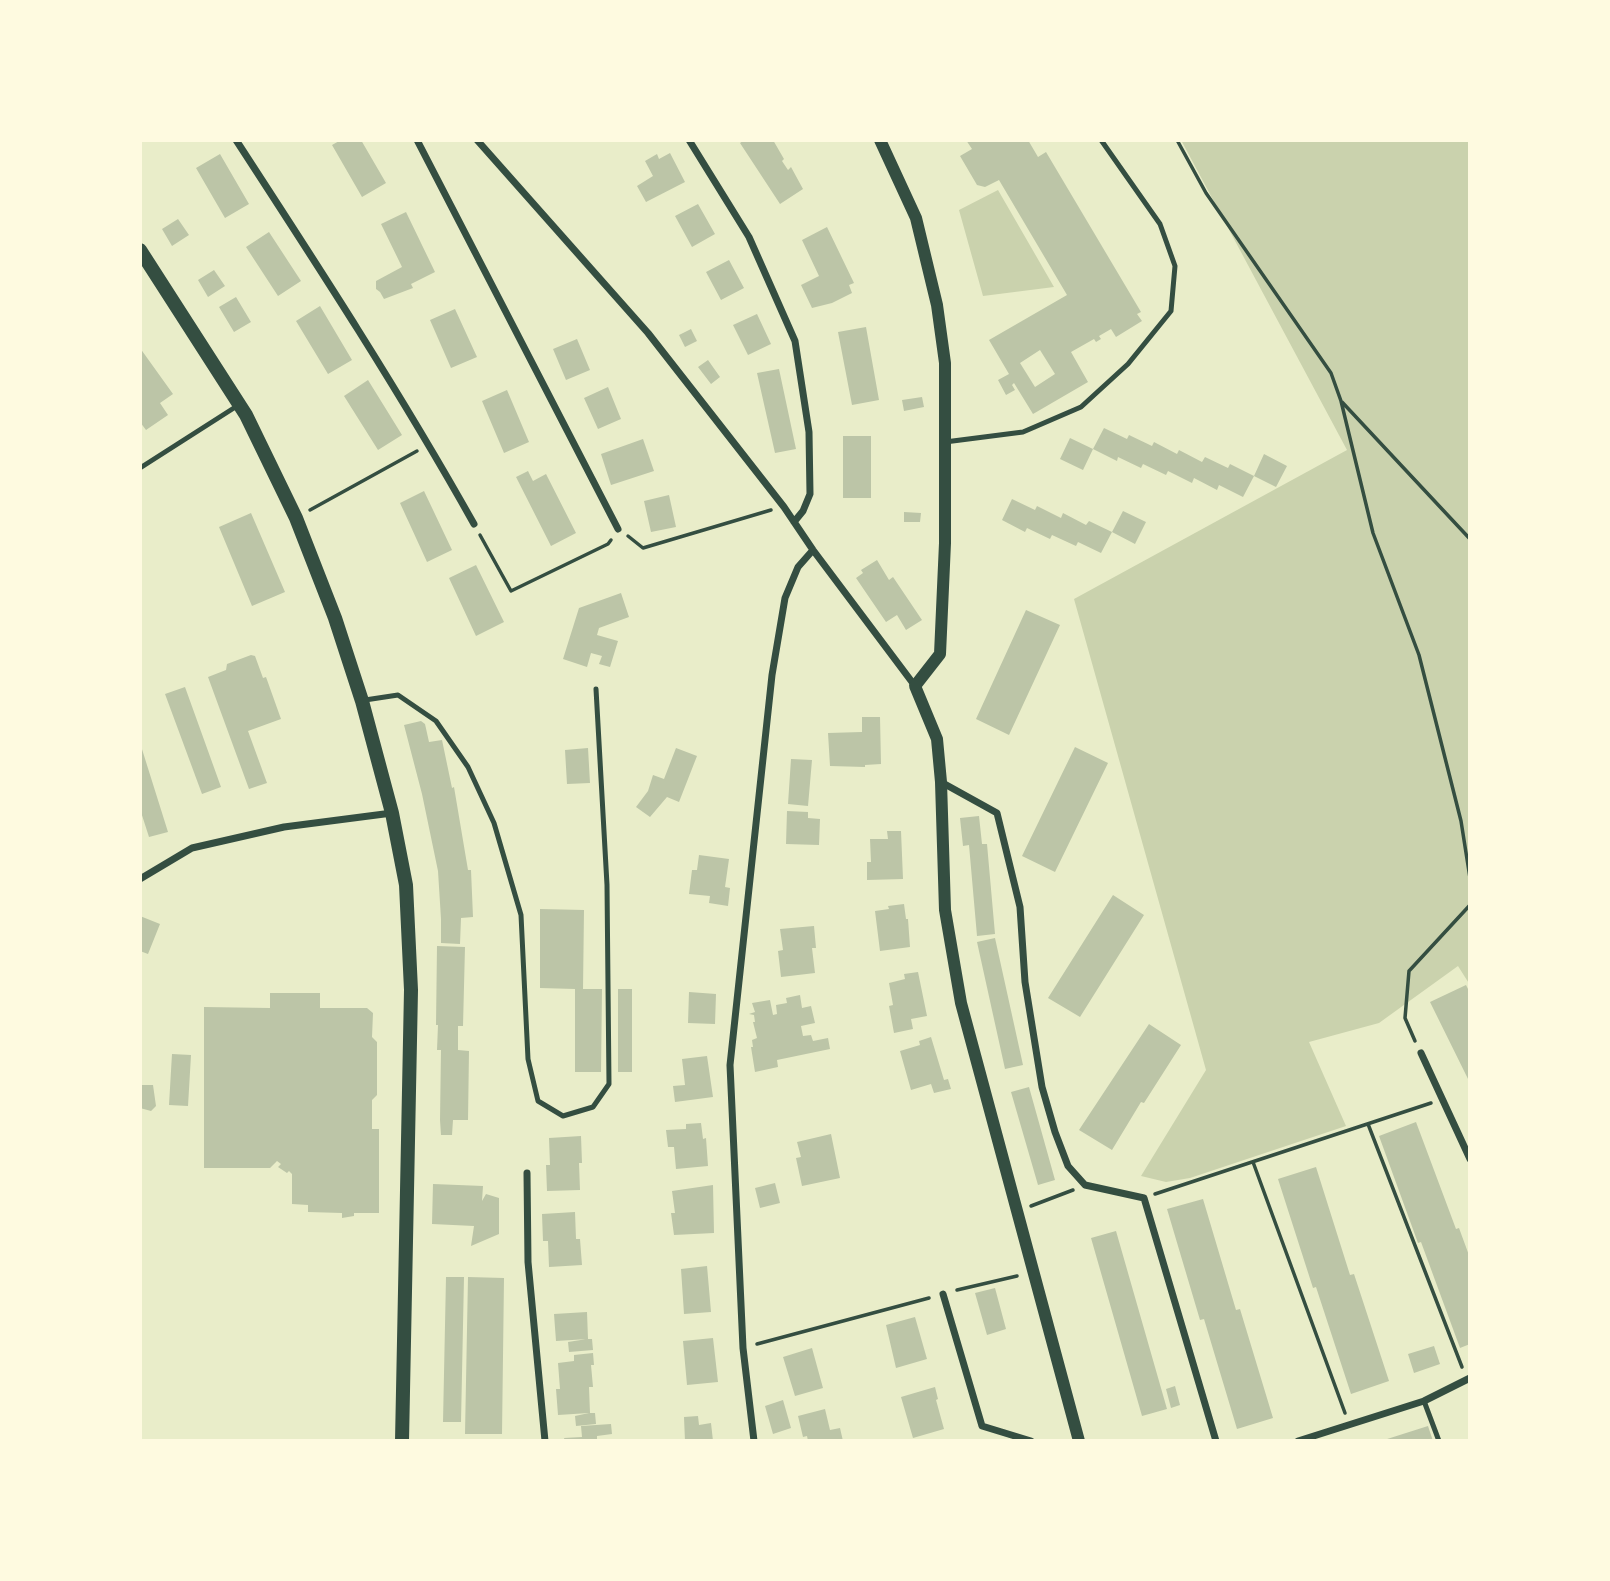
<!DOCTYPE html>
<style>
body{margin:0}
#map{position:relative;width:1610px;height:1581px;overflow:hidden;background:#e9edc9;font-family:"Archivo Narrow",sans-serif}
canvas{display:block}
.frame{position:absolute;inset:0;border:142px solid #fefae0;pointer-events:none}
</style>
<div id="map">
<canvas width="1610" height="1581"></canvas>
<div class="frame"></div>
</div>
<script>
const ctx = document.querySelector('canvas').getContext('2d');
ctx.lineJoin = 'round';
function fillPath(path, color) { ctx.fillStyle = color; ctx.fill(path, 'evenodd'); }
function trace(path, color, width, dash) { ctx.strokeStyle = color; ctx.lineWidth = width; ctx.lineCap = dash ? 'butt' : 'round'; ctx.setLineDash(dash || []); ctx.stroke(path); }
const green = new Path2D(`
 M 1181,140 L 1470,140 L 1470,985 L 1458,966 L 1379,1023 L 1309,1042 L 1346,1126 L 1190,1178 L 1166,1182 L 1141,1176 L 1206,1070 L 1074,599 L 1347,450 Z
 M 998,190 L 1054,287 L 983,296 L 959,210 Z`);
const building = new Path2D(`
 M 341,140 L 361,140 L 386,183 L 362,197 L 332,145 Z
 M 744,140 L 773,140 L 784,159 L 782,161 L 788,170 L 791,167 L 803,189 L 780,204 L 740,143 Z
 M 966,140 L 1028,140 L 1038,157 L 1046,152 L 1141,312 L 1137,314 L 1142,321 L 1116,337 L 1111,329 L 1099,336 L 1101,339 L 1096,342 L 1094,339 L 1071,352 L 1088,382 L 1033,414 L 1014,383 L 1012,385 L 1015,390 L 1006,395 L 998,380 L 1009,374 L 989,340 L 1067,295 L 999,180 L 985,187 L 977,185 L 960,156 L 972,149 ZM 1040,350 L 1055,374 L 1035,387 L 1020,363 Z
 M 670,153 L 685,182 L 646,202 L 637,186 L 653,176 L 645,161 L 657,154 L 659,159 Z
 M 220,154 L 249,204 L 225,218 L 196,168 Z
 M 698,204 L 715,234 L 692,247 L 675,216 Z
 M 406,212 L 435,272 L 411,284 L 413,288 L 384,299 L 380,292 L 376,289 L 376,281 L 402,267 L 381,224 Z
 M 178,219 L 189,235 L 172,246 L 162,229 Z
 M 827,227 L 854,283 L 849,285 L 852,293 L 832,303 L 812,308 L 801,285 L 819,276 L 802,240 Z
 M 269,232 L 301,281 L 278,296 L 246,247 Z
 M 729,260 L 744,288 L 721,300 L 706,272 Z
 M 214,270 L 225,286 L 208,297 L 198,280 Z
 M 236,297 L 251,322 L 234,332 L 219,307 Z
 M 320,306 L 352,360 L 328,374 L 296,321 Z
 M 455,309 L 477,357 L 451,368 L 430,320 Z
 M 757,314 L 771,344 L 748,355 L 733,325 Z
 M 866,327 L 879,400 L 852,405 L 838,332 Z
 M 691,329 L 697,341 L 685,347 L 679,335 Z
 M 577,339 L 590,370 L 566,380 L 553,349 Z
 M 140,348 L 173,394 L 160,403 L 168,415 L 146,430 L 140,422 Z
 M 708,360 L 720,377 L 711,384 L 698,367 Z
 M 779,369 L 796,449 L 775,453 L 757,373 Z
 M 368,380 L 402,435 L 378,450 L 344,396 Z
 M 608,387 L 621,419 L 598,429 L 584,398 Z
 M 507,390 L 529,442 L 504,453 L 482,401 Z
 M 922,397 L 924,407 L 904,411 L 902,400 Z
 M 1104,428 L 1127,439 L 1129,435 L 1152,446 L 1154,442 L 1177,454 L 1179,450 L 1202,462 L 1205,457 L 1228,468 L 1230,464 L 1254,476 L 1264,454 L 1287,466 L 1276,487 L 1254,476 L 1243,497 L 1219,485 L 1217,490 L 1194,478 L 1192,483 L 1168,471 L 1166,475 L 1143,464 L 1141,468 L 1118,457 L 1117,461 L 1093,449 Z
 M 843,436 L 871,436 L 871,498 L 843,498 Z
 M 1070,438 L 1093,449 L 1083,470 L 1060,459 Z
 M 643,439 L 654,471 L 611,485 L 601,454 Z
 M 528,471 L 533,481 L 546,474 L 576,533 L 551,546 L 516,477 Z
 M 424,491 L 452,550 L 427,562 L 400,503 Z
 M 669,495 L 676,527 L 651,532 L 644,501 Z
 M 1012,499 L 1035,510 L 1037,506 L 1061,518 L 1063,513 L 1086,525 L 1089,521 L 1112,532 L 1101,553 L 1078,542 L 1076,546 L 1052,535 L 1050,539 L 1027,528 L 1025,532 L 1002,520 Z
 M 1123,511 L 1146,522 L 1135,544 L 1112,532 Z
 M 904,512 L 921,513 L 920,522 L 904,522 Z
 M 251,513 L 285,592 L 252,606 L 219,527 Z
 M 877,560 L 889,580 L 893,577 L 922,620 L 906,630 L 897,615 L 886,622 L 856,578 L 863,573 L 861,570 Z
 M 476,565 L 504,622 L 476,636 L 449,578 Z
 M 621,593 L 629,617 L 599,628 L 597,635 L 618,641 L 610,667 L 599,664 L 602,656 L 591,653 L 587,667 L 563,659 L 579,608 Z
 M 1026,610 L 1060,625 L 1009,735 L 976,719 Z
 M 251,655 L 255,656 L 263,678 L 266,677 L 281,719 L 248,731 L 267,783 L 249,789 L 208,677 L 226,670 L 227,664 Z
 M 185,687 L 221,787 L 202,794 L 165,694 Z
 M 862,717 L 880,717 L 881,764 L 865,765 L 865,767 L 830,766 L 828,733 L 862,732 Z
 M 421,721 L 425,724 L 429,742 L 442,740 L 452,788 L 454,787 L 468,870 L 471,870 L 473,917 L 461,918 L 460,944 L 441,943 L 441,919 L 438,871 L 422,794 L 404,725 Z
 M 141,746 L 168,832 L 149,837 L 140,809 Z
 M 1075,747 L 1108,763 L 1055,872 L 1022,856 Z
 M 588,748 L 590,783 L 567,784 L 565,750 Z
 M 676,748 L 697,756 L 679,802 L 667,797 L 650,817 L 636,807 L 648,791 L 653,775 L 664,779 Z
 M 791,759 L 812,760 L 808,806 L 788,804 Z
 M 787,811 L 808,812 L 808,818 L 820,819 L 819,845 L 786,844 Z
 M 979,816 L 982,844 L 987,844 L 995,934 L 977,936 L 969,845 L 963,846 L 960,818 Z
 M 887,831 L 901,831 L 903,879 L 867,880 L 867,862 L 871,862 L 870,839 L 888,839 Z
 M 699,855 L 729,859 L 725,887 L 730,888 L 728,906 L 709,903 L 710,896 L 689,894 L 692,870 L 697,870 Z
 M 1113,895 L 1144,915 L 1080,1017 L 1048,998 Z
 M 904,904 L 906,919 L 908,919 L 910,947 L 880,951 L 875,911 L 889,909 L 888,906 Z
 M 540,909 L 584,910 L 583,989 L 602,989 L 601,1072 L 575,1072 L 575,989 L 540,988 Z
 M 140,916 L 160,924 L 148,954 L 140,951 Z
 M 814,926 L 816,948 L 812,948 L 815,973 L 781,977 L 778,951 L 783,950 L 780,929 Z
 M 995,938 L 1023,1065 L 1005,1069 L 977,942 Z
 M 437,946 L 465,947 L 463,1026 L 458,1026 L 458,1050 L 469,1051 L 468,1120 L 453,1120 L 452,1135 L 441,1135 L 440,1120 L 441,1050 L 437,1050 L 438,1025 L 436,1025 Z
 M 918,972 L 927,1016 L 911,1019 L 913,1029 L 894,1033 L 889,1006 L 893,1005 L 889,983 L 905,979 L 904,974 Z
 M 1466,985 L 1470,993 L 1470,1083 L 1430,1002 Z
 M 618,989 L 632,989 L 632,1072 L 618,1072 Z
 M 689,992 L 716,994 L 715,1024 L 688,1023 Z
 M 270,993 L 320,993 L 320,1008 L 367,1008 L 373,1013 L 372,1037 L 377,1042 L 377,1095 L 372,1100 L 372,1129 L 379,1129 L 379,1213 L 354,1213 L 354,1216 L 342,1218 L 342,1213 L 308,1212 L 308,1205 L 292,1204 L 292,1174 L 289,1171 L 287,1173 L 278,1167 L 281,1164 L 277,1161 L 270,1168 L 204,1168 L 204,1007 L 270,1008 Z
 M 800,995 L 802,1008 L 811,1006 L 815,1023 L 801,1026 L 803,1036 L 811,1035 L 813,1041 L 828,1038 L 830,1049 L 777,1060 L 778,1067 L 755,1072 L 751,1047 L 753,1047 L 752,1040 L 757,1038 L 753,1022 L 755,1022 L 754,1015 L 749,1014 L 755,1012 L 752,1003 L 770,1000 L 773,1015 L 777,1014 L 776,1005 L 787,1003 L 786,998 Z
 M 1149,1024 L 1181,1045 L 1144,1103 L 1141,1102 L 1112,1150 L 1079,1130 Z
 M 931,1037 L 944,1080 L 948,1079 L 951,1089 L 934,1093 L 931,1084 L 911,1090 L 900,1051 L 920,1045 L 919,1041 Z
 M 172,1054 L 191,1055 L 188,1106 L 169,1105 Z
 M 707,1056 L 713,1097 L 675,1102 L 673,1086 L 685,1085 L 682,1059 Z
 M 140,1085 L 153,1085 L 156,1106 L 151,1111 L 140,1108 Z
 M 1029,1087 L 1055,1180 L 1038,1185 L 1011,1092 Z
 M 1416,1122 L 1456,1229 L 1459,1228 L 1470,1258 L 1470,1344 L 1460,1348 L 1421,1242 L 1418,1243 L 1379,1136 Z
 M 701,1123 L 703,1139 L 706,1138 L 708,1166 L 676,1169 L 674,1147 L 668,1147 L 666,1130 L 686,1129 L 686,1124 Z
 M 831,1134 L 840,1178 L 802,1186 L 796,1158 L 801,1157 L 797,1142 Z
 M 581,1136 L 582,1163 L 579,1163 L 580,1190 L 547,1191 L 546,1165 L 550,1165 L 549,1138 Z
 M 1316,1167 L 1350,1275 L 1354,1274 L 1389,1381 L 1351,1394 L 1316,1287 L 1313,1288 L 1278,1179 Z
 M 775,1183 L 780,1203 L 760,1208 L 755,1188 Z
 M 433,1184 L 483,1186 L 482,1201 L 486,1194 L 499,1198 L 499,1234 L 471,1246 L 474,1226 L 432,1224 Z
 M 713,1185 L 714,1233 L 674,1235 L 671,1213 L 675,1213 L 672,1191 Z
 M 1203,1199 L 1236,1310 L 1240,1309 L 1273,1418 L 1237,1429 L 1204,1319 L 1200,1320 L 1167,1209 Z
 M 575,1212 L 576,1239 L 580,1239 L 582,1265 L 549,1267 L 548,1241 L 543,1241 L 542,1214 Z
 M 1116,1231 L 1167,1409 L 1142,1416 L 1091,1238 Z
 M 707,1266 L 711,1312 L 684,1314 L 681,1269 Z
 M 446,1277 L 464,1277 L 461,1422 L 443,1422 Z
 M 468,1277 L 504,1278 L 502,1434 L 465,1434 Z
 M 995,1288 L 1006,1329 L 987,1335 L 975,1293 Z
 M 587,1312 L 588,1339 L 556,1341 L 554,1314 Z
 M 915,1317 L 927,1359 L 896,1368 L 886,1325 Z
 M 713,1338 L 718,1382 L 687,1385 L 683,1341 Z
 M 587,1339 L 592,1339 L 593,1350 L 569,1352 L 568,1342 Z
 M 1434,1346 L 1440,1364 L 1414,1373 L 1408,1354 Z
 M 812,1348 L 823,1388 L 795,1396 L 783,1357 Z
 M 593,1353 L 594,1365 L 591,1365 L 593,1387 L 589,1387 L 590,1413 L 595,1413 L 596,1424 L 576,1426 L 575,1416 L 589,1413 L 558,1415 L 556,1389 L 560,1389 L 558,1363 L 574,1361 L 574,1355 Z
 M 1175,1386 L 1180,1405 L 1171,1408 L 1166,1389 Z
 M 935,1387 L 938,1399 L 936,1400 L 944,1429 L 913,1438 L 901,1397 Z
 M 783,1400 L 791,1428 L 773,1434 L 765,1406 Z
 M 825,1409 L 830,1430 L 840,1428 L 843,1441 L 808,1441 L 807,1436 L 803,1437 L 798,1416 Z
 M 698,1416 L 699,1425 L 711,1423 L 713,1441 L 685,1441 L 684,1417 Z
 M 611,1424 L 612,1434 L 597,1436 L 597,1441 L 565,1441 L 564,1438 L 582,1437 L 581,1426 Z
 M 1428,1426 L 1433,1441 L 1384,1441 L 1384,1440 Z`);
const path = new Path2D(`
 M 1177,140 L 1206,193 L 1331,373 L 1341,401 L 1373,533 L 1419,655 L 1461,821 L 1470,878
 M 1342,402 L 1470,539
 M 310,510 L 417,451
 M 480,535 L 511,591 L 608,544 L 611,540
 M 628,536 L 643,548 L 771,510
 M 1415,1041 L 1405,1018 L 1409,971 L 1470,905
 M 1368,1124 L 1462,1367
 M 1253,1162 L 1345,1413
 M 1155,1194 L 1431,1103
 M 1031,1206 L 1073,1190
 M 957,1290 L 1017,1276
 M 757,1344 L 929,1298`);
const service = new Path2D(`
 M 945,442 L 1023,432 L 1081,407 L 1128,364 L 1171,311 L 1175,266 L 1160,224 L 1101,140
 M 140,468 L 237,406
 M 365,700 L 398,695 L 436,721 L 468,767 L 494,823 L 521,915 L 528,1059 L 538,1101 L 563,1116 L 593,1107 L 609,1084 L 607,885 L 596,689
 M 1424,1401 L 1439,1441`);
const minor = new Path2D(`
 M 236,140 C 318,266 400,392 474,524
 M 417,140 L 618,529
 M 477,140 L 648,333 L 784,507 L 813,550 L 915,686
 M 689,140 L 749,237 L 795,341 L 809,432 L 810,494 L 803,511 L 794,522
 M 941,782 L 997,813 L 1020,907 L 1025,982 L 1042,1087 L 1055,1132 L 1068,1166 L 1085,1185 L 1144,1198 L 1216,1441
 M 140,879 L 192,848 L 284,827 L 392,813
 M 1421,1053 L 1470,1159
 M 527,1173 L 528,1262 L 545,1441
 M 943,1294 L 982,1426 L 1031,1441
 M 754,1441 L 743,1348 L 730,1065 L 772,675 L 785,598 L 798,567 L 813,550
 M 1298,1441 L 1424,1401 L 1470,1378`);
const tertiary = new Path2D(`
 M 880,140 L 916,218 L 937,305 L 945,363 L 945,543 L 940,654 L 915,686 L 937,739 L 941,782 L 945,910 L 961,1003 L 1079,1441`);
const secondary = new Path2D(`
 M 140,250 L 246,415 L 296,518 L 335,618 L 362,701 L 392,813 L 406,885 L 411,990 L 402,1441`);
fillPath(green, '#cad2ad');
fillPath(building, '#bcc5a7');
trace(path, '#344e41', 3.5);
trace(service, '#344e41', 5);
trace(minor, '#344e41', 7);
trace(tertiary, '#344e41', 12);
trace(secondary, '#344e41', 14);
</script>
